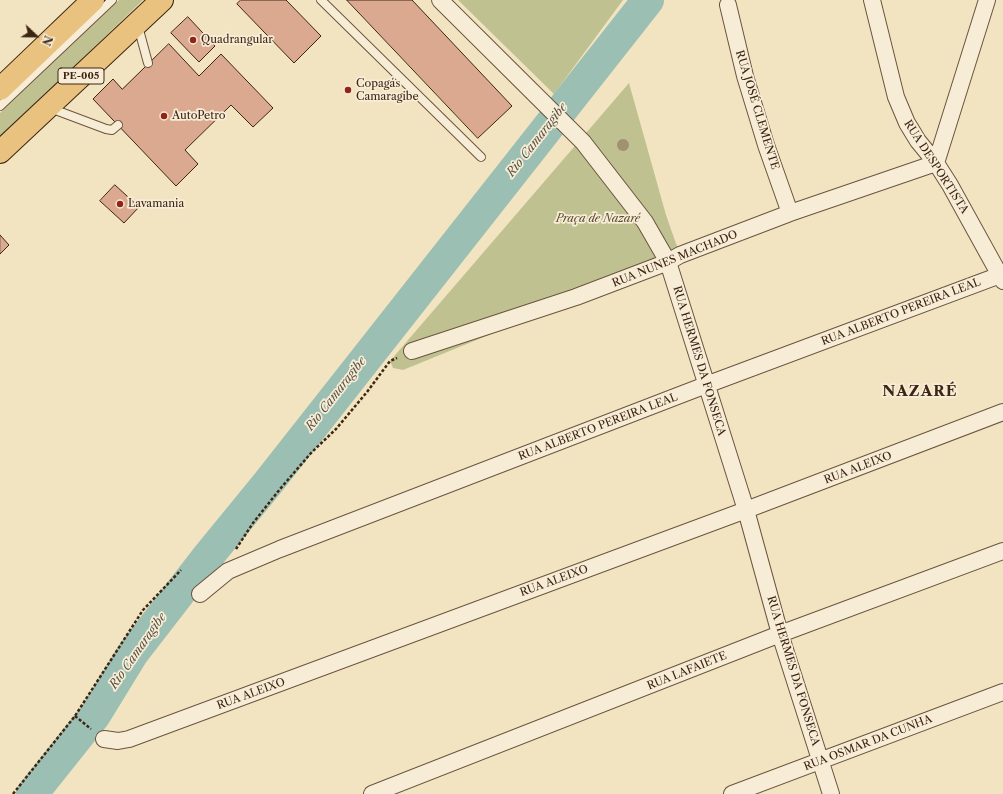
<!DOCTYPE html>
<meta charset="utf-8">
<style>
body{margin:0}
#map{position:relative;width:1003px;height:794px;overflow:hidden;background:#f2e4c1;font-family:"Libre Caslon Text",serif}
canvas{display:block}
.north{position:absolute;left:16px;top:16px;width:40px;height:40px;-webkit-text-stroke:3px #f7edd7;paint-order:stroke;rotate:112deg;font-size:11px;font-weight:700;line-height:16px;text-align:center;color:#3d2413}
.north::after{content:'';display:block;margin:auto;width:14px;height:18px;background:#3d2413;clip-path:polygon(50% 0,100% 100%,50% 72%,0 100%)}
</style>
<div id="map">
<canvas width="1003" height="794"></canvas>
<div class="north">N</div>
</div>
<script>
const ctx = document.querySelector('canvas').getContext('2d');
ctx.lineJoin = 'round';
function fillPath(path, color) { ctx.fillStyle = color; ctx.fill(path, 'evenodd'); }
function trace(path, color, width, dash) { ctx.strokeStyle = color; ctx.lineWidth = width; ctx.lineCap = dash ? 'butt' : 'round'; ctx.setLineDash(dash || []); ctx.stroke(path); }
function drawText(font, color, halo, rows, align = 'center') {
  ctx.font = font + ' "Libre Caslon Text",serif'; ctx.lineWidth = 3.5; ctx.setLineDash([]); ctx.textBaseline = 'middle'; ctx.strokeStyle = halo; ctx.fillStyle = color; for (const [text, x, y, turn = 0] of rows) {
    ctx.save(); ctx.translate(x, y); ctx.rotate((+turn || 0) * Math.PI / 180); ctx.textAlign = isNaN(turn) ? turn : align; if (halo) ctx.strokeText(text, 0, 0); ctx.fillText(text, 0, 0); ctx.restore();
  }
}
const green = new Path2D(`
 M 119,0 L 143,0 L 0,138 L 0,113 Z
 M 458,0 L 623,0 L 554,94 Z
 M 629,83 L 666,215 L 680,255 L 668,262 L 403,370 L 393,368 L 390,361 Z`);
const river = new Path2D(`
 M 32,794 L 95,715 L 133,653 L 205,560 L 268,483 L 648,0`);
const building = new Path2D(`
 M 241,0 L 286,0 L 321,36 L 294,63 L 237,4 Z
 M 347,0 L 412,0 L 512,106 L 478,138 Z
 M 188,17 L 215,46 L 199,62 L 171,33 Z
 M 169,44 L 199,76 L 221,54 L 273,108 L 253,127 L 231,105 L 185,150 L 198,164 L 176,186 L 93,99 L 113,79 L 122,89 Z
 M 115,185 L 139,207 L 124,223 L 100,201 Z
 M 0,235 L 9,245 L 0,254 Z`);
const path = new Path2D(`
 M 236,549 L 253,523 L 280,489 L 311,453 L 336,429 L 367,392 L 390,361 L 397,358
 M 75,716 L 91,729
 M 13,794 L 75,716 L 143,610 L 181,570`);
const lane = new Path2D(`
 M 321,0 L 481,157
 M 138,26 L 148,63
 M 0,106 L 112,0
 M 50,108 L 106,129 L 112,130 L 118,125`);
const street = new Path2D(`
 M 440,0 L 583,142 L 645,222 L 668,262 L 746,510 L 780,634 L 831,794
 M 872,0 L 896,97 L 907,123 L 918,141 L 936,163 L 950,185 L 1003,281
 M 728,5 L 745,76 L 766,145 L 790,213
 M 412,351 L 576,297 L 668,262 L 680,255 L 790,213 L 936,163 L 987,0
 M 200,594 L 228,571 L 280,549 L 706,385 L 1003,274
 M 104,739 L 118,741 L 129,739 L 746,510 L 1003,412
 M 372,794 L 780,634 L 1003,551
 M 732,794 L 1003,692`);
const primary = new Path2D(`
 M 0,89 L 93,0
 M 0,152 L 162,0`);
const trees = [
 [623,145]
];
const markers = [
 [193,40,4,"#8f2418"],
 [348,90,4,"#8f2418"],
 [164,116,4,"#8f2418"],
 [120,204,4,"#8f2418"]
];
const shields = [
 [81,76,46]
];
const shieldNames = [
 ["PE-005",81,76]
];
const poiNames = [
 ["Quadrangular",201,40],
 ["Copagás",356,84],
 ["Camaragibe",356,97],
 ["AutoPetro",172,116],
 ["Lavamania",128,204]
];
const streetNames = [
 ["RUA JOSÉ CLEMENTE",757,110,73],
 ["RUA DESPORTISTA",936,167,57],
 ["RUA NUNES MACHADO",675,259,-22],
 ["RUA ALBERTO PEREIRA LEAL",901,312,-21],
 ["RUA HERMES DA FONSECA",699,361,73],
 ["RUA ALBERTO PEREIRA LEAL",598,427,-21],
 ["RUA ALEIXO",858,468,-21],
 ["RUA ALEIXO",554,581,-20],
 ["RUA LAFAIETE",687,671,-22],
 ["RUA HERMES DA FONSECA",793,671,73],
 ["RUA ALEIXO",251,694,-20],
 ["RUA OSMAR DA CUNHA",868,743,-21]
];
const parkNames = [
 ["Praça de Nazaré",598,219]
];
const waterNames = [
 ["Rio Camaragibe",537,140,-52],
 ["Rio Camaragibe",336,394,-52],
 ["Rio Camaragibe",138,651,-55]
];
const districtNames = [
 ["NAZARÉ",920,392]
];
fillPath(green, '#bfc290');
trace(river, '#9bbfb2', 32);
fillPath(building, '#dba990');
trace(building, '#3d2413', 1);
trace(lane, '#6a543e', 10);
trace(street, '#6a543e', 18);
trace(primary, '#3d2413', 24);
trace(path, '#3d2413', 2.5, [3, 2]);
trace(lane, '#f7edd7', 8);
trace(street, '#f7edd7', 16);
trace(primary, '#e9c280', 22);
ctx.fillStyle = '#a19072';
for (const [x, y] of trees) { ctx.beginPath(); ctx.arc(x, y, 6, 0, 2 * Math.PI); ctx.fill(); }
for (const [x, y, r, color] of markers) { const dot = new Path2D(); dot.arc(x, y, r, 0, 2 * Math.PI); ctx.fillStyle = color; ctx.fill(dot); trace(dot, '#f7edd7', 1.5); }
for (const [x, y, w] of shields) { const box = new Path2D(); box.roundRect(x - w / 2, y - 8, w, 16, 3); ctx.fillStyle = '#f7edd7'; ctx.fill(box); trace(box, '#3d2413', 1); }
drawText('bold 10px', '#3d2413', null, shieldNames);
drawText('11px', '#3d2413', '#f7edd7', poiNames, 'left');
drawText('11px', '#3d2413', '#f7edd7', streetNames);
drawText('italic 11px', '#5e4c32', '#f7edd7', parkNames);
drawText('italic 12px', '#595243', '#f7edd7', waterNames);
ctx.letterSpacing = '1px';
drawText('bold 15px', '#3d2413', '#f7edd7', districtNames);
ctx.letterSpacing = '0px';
</script>
